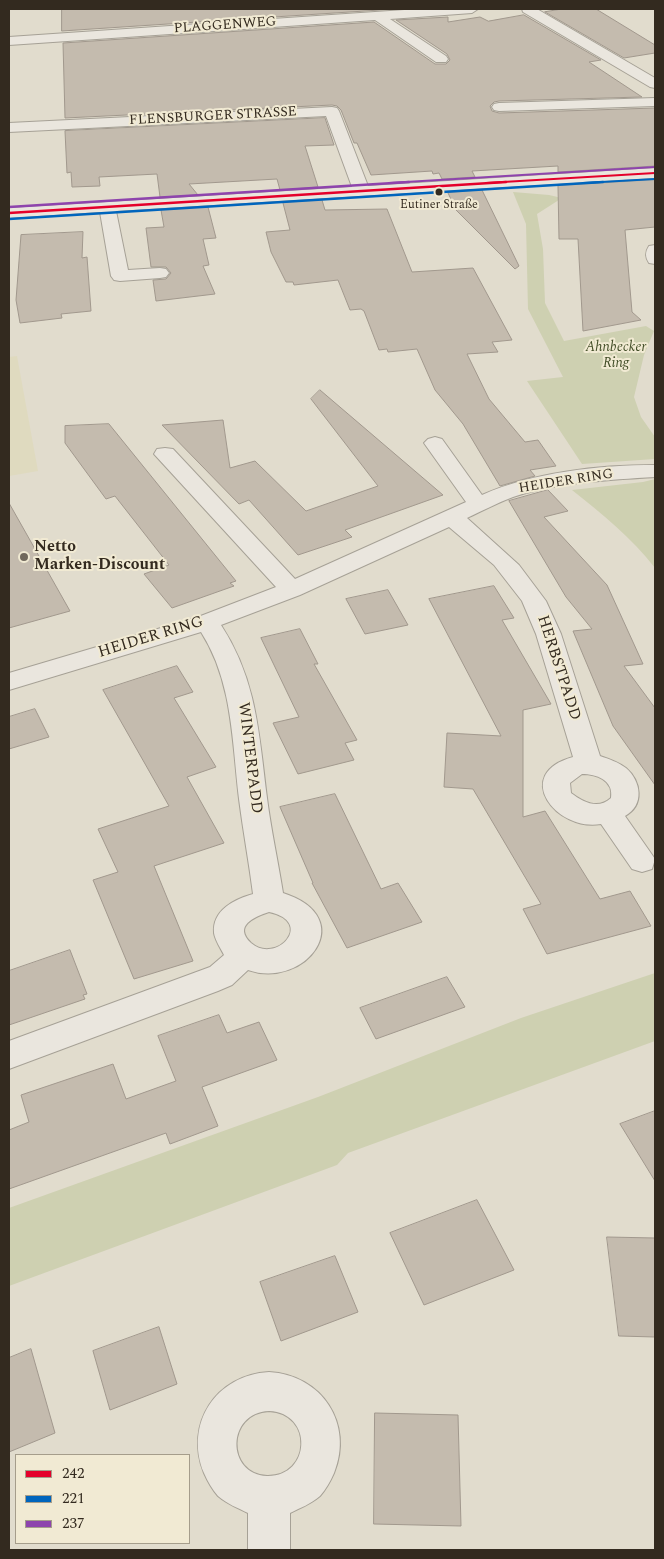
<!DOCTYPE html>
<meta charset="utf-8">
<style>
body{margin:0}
#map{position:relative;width:664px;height:1559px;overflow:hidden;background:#e1dccd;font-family:Spectral,serif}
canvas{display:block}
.frame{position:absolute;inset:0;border:10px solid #332a1f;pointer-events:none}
.legend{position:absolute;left:15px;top:1454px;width:175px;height:90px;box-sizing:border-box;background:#f1ead3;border:1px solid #a59d8b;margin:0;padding:6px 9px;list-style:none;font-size:15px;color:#332a1f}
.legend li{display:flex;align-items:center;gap:10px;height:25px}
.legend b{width:25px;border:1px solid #a59d8b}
</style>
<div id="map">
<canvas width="664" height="1559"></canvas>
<div class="frame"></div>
<ul class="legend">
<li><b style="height:6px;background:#e4002b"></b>242</li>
<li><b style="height:6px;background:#0065bd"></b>221</li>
<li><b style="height:6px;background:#8e44ad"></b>237</li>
</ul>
</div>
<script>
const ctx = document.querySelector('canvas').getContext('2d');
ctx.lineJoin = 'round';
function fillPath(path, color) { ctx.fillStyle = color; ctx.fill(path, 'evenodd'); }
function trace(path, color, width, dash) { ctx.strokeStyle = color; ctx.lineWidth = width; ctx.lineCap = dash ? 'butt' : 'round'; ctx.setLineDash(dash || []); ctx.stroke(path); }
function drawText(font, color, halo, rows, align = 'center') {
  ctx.font = font + ' Spectral,serif'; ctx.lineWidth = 4; ctx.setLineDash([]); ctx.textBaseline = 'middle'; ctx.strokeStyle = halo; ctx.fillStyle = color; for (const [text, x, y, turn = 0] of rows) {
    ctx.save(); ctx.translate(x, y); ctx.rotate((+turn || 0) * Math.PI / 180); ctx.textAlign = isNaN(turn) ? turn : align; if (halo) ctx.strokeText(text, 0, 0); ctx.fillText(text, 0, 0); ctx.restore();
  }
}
const farmland = new Path2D(`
 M 17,356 L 38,471 L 9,476 L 9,357 Z`);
const green = new Path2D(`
 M 513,192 L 549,195 L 562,198 L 537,214 L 543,249 L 545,303 L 564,341 L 646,326 L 654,331 L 644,355 L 634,397 L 641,417 L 655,437 L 655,459 L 582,464 L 527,381 L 563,377 L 528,309 L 526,224 Z
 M 655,479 L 655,568 C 632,538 602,514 572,490 L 643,482 Z
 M 655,973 L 655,1041 L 348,1153 L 337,1165 L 9,1286 L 9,1208 L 318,1097 L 521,1018 Z`);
const building = new Path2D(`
 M 62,9 L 395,9 L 62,31 Z
 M 562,9 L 596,9 L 655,45 L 655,53 L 624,58 L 545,12 Z
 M 524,15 L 601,60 L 589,62 L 642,97 L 499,101 L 494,102 L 490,106 L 492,111 L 499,113 L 655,108 L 655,166 L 558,172 L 558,166 L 472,171 L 475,177 L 442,179 L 439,173 L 433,174 L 432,171 L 371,175 L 357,143 L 354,143 L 341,110 L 337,106 L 332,105 L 65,118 L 63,43 L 374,22 L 435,64 L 446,64 L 450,60 L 447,54 L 396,20 L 448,17 L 448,22 L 480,17 L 488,21 Z
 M 325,118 L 334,145 L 305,146 L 318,187 L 280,190 L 277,179 L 189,184 L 198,195 L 160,197 L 157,174 L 99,177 L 100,186 L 72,187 L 71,172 L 67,173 L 65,131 Z
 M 655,180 L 655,227 L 625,230 L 632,312 L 641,320 L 583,331 L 578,239 L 559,239 L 558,186 Z
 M 482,190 L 519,266 L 515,269 L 456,210 L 448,193 Z
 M 322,200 L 325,210 L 387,209 L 412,272 L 473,268 L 512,340 L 492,342 L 498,352 L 467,354 L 489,399 L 525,442 L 538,440 L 556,466 L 530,470 L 535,476 L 500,486 L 463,424 L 435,390 L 417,349 L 388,352 L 387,349 L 379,350 L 364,311 L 361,309 L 350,310 L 338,280 L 294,285 L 293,282 L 286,282 L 271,252 L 266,232 L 290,230 L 283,203 Z
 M 208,207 L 216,238 L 203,239 L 209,265 L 203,266 L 215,294 L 156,301 L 153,280 L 166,279 L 171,273 L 166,267 L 151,267 L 146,228 L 164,227 L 161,210 Z
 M 83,232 L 82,258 L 87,257 L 91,311 L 61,314 L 62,318 L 20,323 L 16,300 L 21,235 Z
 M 320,390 L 443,495 L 345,530 L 352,537 L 298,555 L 249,500 L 239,504 L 162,425 L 223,420 L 230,468 L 255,461 L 306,511 L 378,486 L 311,399 Z
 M 109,424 L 236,581 L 230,583 L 234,586 L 172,608 L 144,574 L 169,565 L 115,496 L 106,499 L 65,443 L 65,426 Z
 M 548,490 L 568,511 L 544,517 L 607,585 L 643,664 L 624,666 L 655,708 L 655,785 L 613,726 L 573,631 L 592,629 L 566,597 L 509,501 Z
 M 9,503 L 70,611 L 9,628 Z
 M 494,586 L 514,618 L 502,620 L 551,704 L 523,710 L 523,817 L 545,811 L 600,899 L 630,891 L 651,926 L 547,954 L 523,909 L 541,904 L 473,789 L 444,787 L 447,733 L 501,736 L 429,599 Z
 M 388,590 L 408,625 L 365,634 L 346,599 Z
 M 300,629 L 318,664 L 314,664 L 357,740 L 345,743 L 354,760 L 298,774 L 273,723 L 299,717 L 261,638 Z
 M 177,666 L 193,692 L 174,698 L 216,767 L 187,777 L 224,843 L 154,866 L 193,961 L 134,979 L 93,880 L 118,872 L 98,829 L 169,806 L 103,690 Z
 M 35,709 L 49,737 L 9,749 L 9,717 Z
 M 335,794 L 381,889 L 398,883 L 422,922 L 347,948 L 312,883 L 313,883 L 280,807 Z
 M 70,950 L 87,994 L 83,995 L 85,999 L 9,1025 L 9,971 Z
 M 447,977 L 465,1007 L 376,1039 L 360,1008 Z
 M 219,1015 L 227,1033 L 259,1022 L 277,1060 L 202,1087 L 218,1126 L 170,1144 L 166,1133 L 9,1189 L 9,1130 L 29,1122 L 21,1095 L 113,1064 L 126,1099 L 176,1081 L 158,1036 Z
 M 655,1111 L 655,1181 L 620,1124 Z
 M 477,1200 L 514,1270 L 424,1305 L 390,1233 Z
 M 607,1237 L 655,1238 L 655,1337 L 619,1336 Z
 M 335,1256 L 358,1312 L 281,1341 L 260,1282 Z
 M 159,1327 L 177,1384 L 110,1410 L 93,1351 Z
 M 31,1349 L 55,1433 L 9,1452 L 9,1358 Z
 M 375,1413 L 458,1415 L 461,1526 L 374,1524 Z`);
const minor = new Path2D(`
 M 419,9 L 478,9 L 472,13 L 390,19 L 446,56 L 448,59 L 446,62 L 436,62 L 375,20 L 9,45 L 9,37 Z
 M 522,9 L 537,9 L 655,78 L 655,88 L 650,87 L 523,12 Z
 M 655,98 L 655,106 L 499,111 L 494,110 L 492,107 L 494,104 L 499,103 Z
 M 332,107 L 337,108 L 339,111 L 368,186 L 655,168 L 655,178 L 116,211 L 128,270 L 160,268 L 166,269 L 169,273 L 166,277 L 160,278 L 120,281 L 114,280 L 111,276 L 100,212 L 9,218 L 9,208 L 352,187 L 326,116 L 9,132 L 9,123 Z
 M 655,245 L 655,264 L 649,263 C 645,257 645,252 649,246 Z
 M 435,437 L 442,439 L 482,495 C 533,472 600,465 655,465 L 655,477 C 608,480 558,482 513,497 C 497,503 482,511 467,518 L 519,565 L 546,601 L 561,634 L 600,756 C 609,759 618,762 626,768 C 641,781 645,805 625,816 L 655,859 L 652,869 L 642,872 L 632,869 L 601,824 C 557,832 511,774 573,757 L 536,634 L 522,601 L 494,565 L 449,527 L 300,595 L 221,625 C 257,680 259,735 267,798 C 271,830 278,861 283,893 C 361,918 305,990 248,970 L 232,985 L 218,991 L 9,1069 L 9,1041 L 210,967 L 224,955 C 221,949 215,940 214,933 C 212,910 235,899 253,894 C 249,862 243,831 239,799 C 232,742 233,682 201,632 L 9,690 L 9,673 L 198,617 L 276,587 L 154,454 L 157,449 L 165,448 L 173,449 L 295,579 L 466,502 L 424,443 L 428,439 ZM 582,774 C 596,774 614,780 611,798 C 598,810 583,802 571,793 L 570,783 ZM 269,912 C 316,922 276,965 251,943 C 233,926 254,917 269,912 Z
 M 269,1372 C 322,1375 354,1424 334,1473 C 330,1482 326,1489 320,1496 C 311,1504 300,1508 290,1513 L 290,1550 L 248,1550 L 248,1513 C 238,1508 227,1504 218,1496 C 212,1489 208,1482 204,1473 C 184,1424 216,1375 269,1372 ZM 269,1411 C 314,1413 311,1477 267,1476 C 226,1474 226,1413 269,1411 Z`);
const bus1Far1 = new Path2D(`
 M 486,183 L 655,173`);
const bus1 = new Path2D(`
 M 9,213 L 506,182`);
const bus2Far1 = new Path2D(`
 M 583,183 L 655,179`);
const bus2 = new Path2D(`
 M 9,219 L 603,182`);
const bus3Far1 = new Path2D(`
 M 389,183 L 655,167`);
const bus3 = new Path2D(`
 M 9,207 L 409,182`);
const markers = [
 [439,192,4.5,"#332a1f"],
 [24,557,5,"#70685c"]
];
const farBusnames = [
 ["Eutiner Straße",439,206]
];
const farStreetnames = [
 ["PLAGGENWEG",225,26,-4],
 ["FLENSBURGER STRASSE",213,117,-3],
 ["HEIDER RING",566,482,-9]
];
const farParknames = [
 ["Ahnbecker",616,348],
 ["Ring",616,364]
];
const poiNames = [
 ["Netto",34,548],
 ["Marken-Discount",34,566]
];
const streetNames = [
 ["HEIDER RING",151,638,-17],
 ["HERBSTPADD",558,668,72],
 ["WINTERPADD",249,758,83]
];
fillPath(farmland, '#dfdabf');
fillPath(green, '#ced0b1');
fillPath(building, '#c4bbae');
trace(building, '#a1988d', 1);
trace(minor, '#a6a196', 2);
fillPath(minor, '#eae6de');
trace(bus1Far1, '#e4002b', 2);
trace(bus1, '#e4002b', 2.5);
trace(bus2Far1, '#0065bd', 2);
trace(bus2, '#0065bd', 2.5);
trace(bus3Far1, '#8e44ad', 2);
trace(bus3, '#8e44ad', 2.5);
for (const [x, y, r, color] of markers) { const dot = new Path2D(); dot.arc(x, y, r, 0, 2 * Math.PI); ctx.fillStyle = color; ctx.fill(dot); trace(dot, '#f1ead3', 2); }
drawText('12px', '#332a1f', '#f1ead3', farBusnames);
drawText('14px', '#332a1f', '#f1ead3', farStreetnames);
drawText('italic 14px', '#434e28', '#f1ead3', farParknames);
drawText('bold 16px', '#332a1f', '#f1ead3', poiNames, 'left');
drawText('16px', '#332a1f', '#f1ead3', streetNames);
</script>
